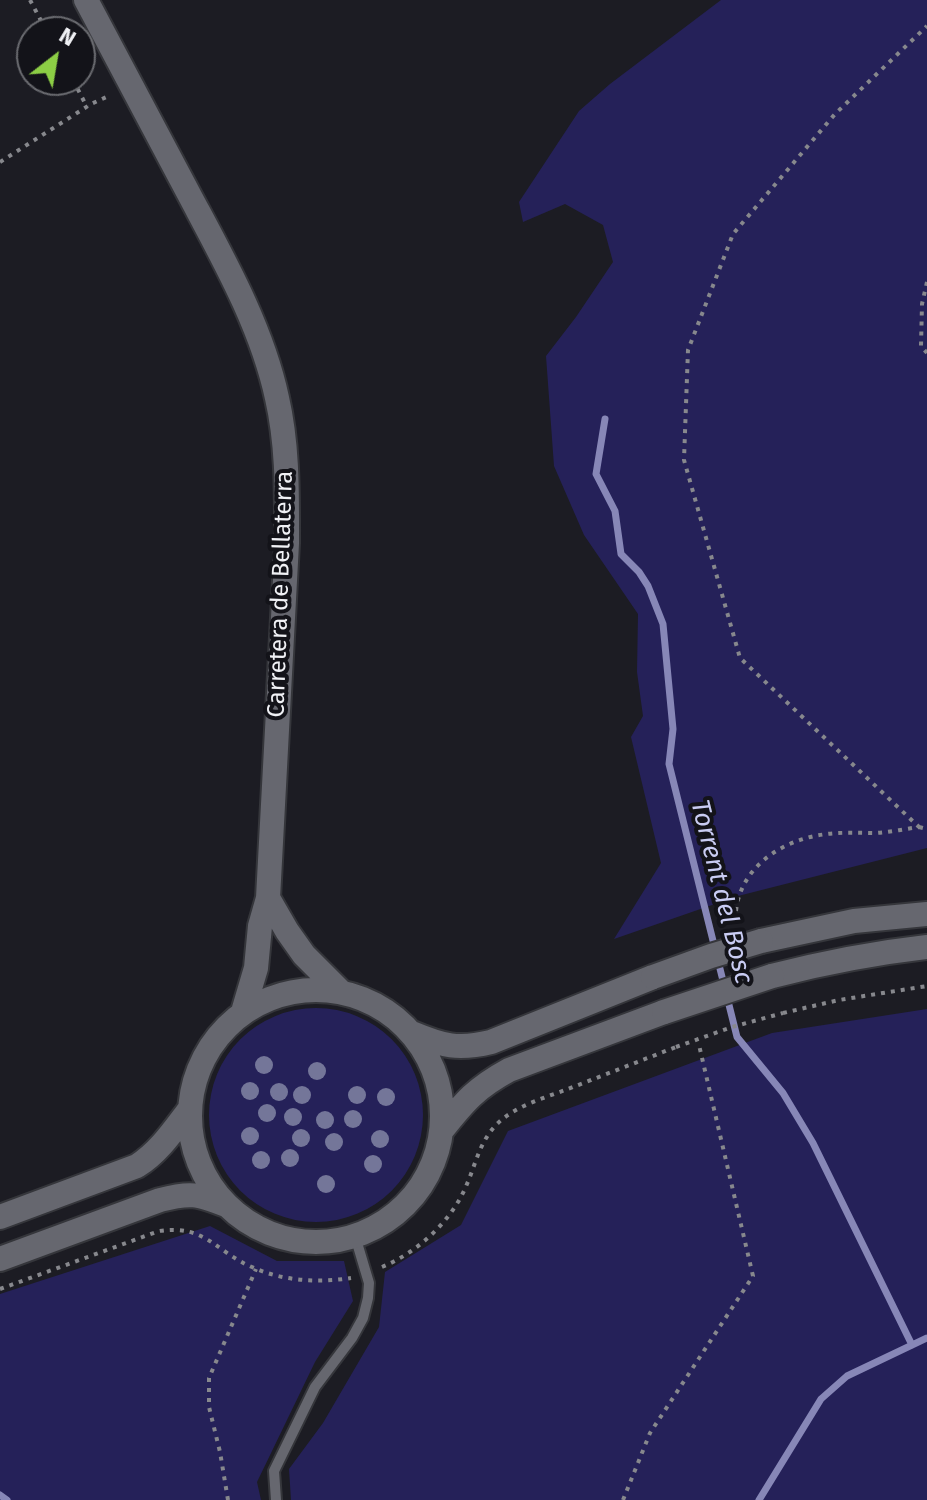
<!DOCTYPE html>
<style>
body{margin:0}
#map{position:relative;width:927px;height:1500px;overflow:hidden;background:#1c1c23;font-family:"Fira Sans",sans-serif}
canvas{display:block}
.north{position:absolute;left:16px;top:16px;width:80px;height:80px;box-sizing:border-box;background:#131319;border:2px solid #6b6c71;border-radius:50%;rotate:31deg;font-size:22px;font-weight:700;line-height:32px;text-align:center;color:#f0f1f5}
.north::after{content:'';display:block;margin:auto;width:28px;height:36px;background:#8cce45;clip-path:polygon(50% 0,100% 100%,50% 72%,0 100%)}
</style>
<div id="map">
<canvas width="927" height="1500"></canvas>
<div class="north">N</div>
</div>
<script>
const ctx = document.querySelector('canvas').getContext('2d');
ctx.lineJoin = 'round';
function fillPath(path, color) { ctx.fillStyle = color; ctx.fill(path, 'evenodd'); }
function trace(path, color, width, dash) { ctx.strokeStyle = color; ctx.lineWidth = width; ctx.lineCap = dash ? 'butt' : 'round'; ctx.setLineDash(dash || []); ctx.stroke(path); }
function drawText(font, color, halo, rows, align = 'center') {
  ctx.font = font + ' "Fira Sans",sans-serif'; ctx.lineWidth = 8; ctx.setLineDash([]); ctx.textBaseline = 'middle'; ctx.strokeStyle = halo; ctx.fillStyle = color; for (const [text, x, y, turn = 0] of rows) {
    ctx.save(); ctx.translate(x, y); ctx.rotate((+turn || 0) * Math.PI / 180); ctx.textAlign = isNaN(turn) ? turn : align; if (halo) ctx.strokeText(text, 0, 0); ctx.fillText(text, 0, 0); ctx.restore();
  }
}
const green = new Path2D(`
 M 721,0 L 927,0 L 927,848 L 738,896 L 614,939 L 661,863 L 631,737 L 643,716 L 637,672 L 638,614 L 584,535 L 554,466 L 546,356 L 576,317 L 613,262 L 603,225 L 565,204 L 523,222 L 519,202 L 579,111 L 610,84 Z
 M209 1115a107 107 0 1 1 214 0a107 107 0 1 1-214 0Z
 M 927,1009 L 927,1500 L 291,1500 L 289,1469 L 323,1423 L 379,1327 L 385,1272 L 461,1225 L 508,1131 L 772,1033 Z
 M 210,1226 L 277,1261 L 344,1261 L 353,1301 L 315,1362 L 257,1482 L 261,1500 L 0,1500 L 0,1294 Z`);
const stream = new Path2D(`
 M 605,419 L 596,474 L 615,511 L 621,554 L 639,572 L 648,586 L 663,624 L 673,729 L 669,764 L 737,1037 L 783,1093 L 813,1143 L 912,1345
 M 0,1495 L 7,1500
 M 759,1500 L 821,1399 L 847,1376 L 927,1338`);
const path = new Path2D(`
 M 30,0 L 47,32
 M 73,80 L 87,107
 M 0,162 L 91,104 L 111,95
 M 927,282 L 922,304 L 921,346 L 927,353
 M 919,827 L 927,829
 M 736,911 C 741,866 783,839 827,834 C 843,832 859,833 876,833 C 890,832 905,829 919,827 L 740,658 L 684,460 L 688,350 L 733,234 L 835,114 L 927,26
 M 783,1013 L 839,1000 L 927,986
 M 382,1267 C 418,1252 452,1221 467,1184 C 476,1163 480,1141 497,1124 C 515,1106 544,1098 568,1089 C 604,1075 640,1061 676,1047
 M 0,1289 L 159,1231 C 206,1224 215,1252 254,1268 C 284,1281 318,1283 351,1278
 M 228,1500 L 220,1452 L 209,1407 L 209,1378 L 256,1269
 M 623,1500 L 650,1433 L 753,1276 L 699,1045`);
const lane = new Path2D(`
 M 276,1500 L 274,1471 L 315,1387 L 352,1338 L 363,1318 L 368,1298 L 369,1283 L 355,1236`);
const secondary = new Path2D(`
 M 86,0 C 121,66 156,132 191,198 C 225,262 262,328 277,398 C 288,446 287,495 287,543 L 268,898 L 260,926 L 256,968 L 243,1012
 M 268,898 L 287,931 L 304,955 L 340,991
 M 761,941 L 854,921 L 927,914
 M 772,976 C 823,963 874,953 927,947
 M190 1116a126 126 0 1 1 252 0a126 126 0 1 1-252 0Z
 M 412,1033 C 443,1046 458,1050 491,1042 L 653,977
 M 442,1130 C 465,1101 476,1088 509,1070 L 664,1012
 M 0,1217 L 137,1166 C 159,1152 173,1131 189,1110
 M 0,1259 L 160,1200 C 191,1192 197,1194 226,1205`);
const pathBridge = new Path2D(`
 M 676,1047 L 732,1027 L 783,1013`);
const secondaryBridge = new Path2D(`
 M 653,977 L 711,956 L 761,941
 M 664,1012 L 772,976`);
const trees = [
 [264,1065],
 [317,1071],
 [250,1091],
 [279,1092],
 [302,1095],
 [357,1095],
 [386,1097],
 [267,1113],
 [293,1117],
 [353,1119],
 [325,1120],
 [250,1136],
 [301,1138],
 [380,1139],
 [334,1142],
 [290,1158],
 [261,1160],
 [373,1164],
 [326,1184]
];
const streetNames = [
 ["Carretera de Bellaterra",281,594,-88]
];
const waterNames = [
 ["Torrent del Bosc",721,892,76]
];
fillPath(green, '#252159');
trace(stream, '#8787b7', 7);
trace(lane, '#35363b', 14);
trace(secondary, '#35363b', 28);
trace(path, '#87888d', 4, [4, 6]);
trace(lane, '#66676f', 10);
trace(secondary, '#66676f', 24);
trace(secondaryBridge, '#35363b', 28, []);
trace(pathBridge, '#87888d', 4, [4, 6]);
trace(secondaryBridge, '#66676f', 24);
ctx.fillStyle = '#747699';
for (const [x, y] of trees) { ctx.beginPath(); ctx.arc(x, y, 9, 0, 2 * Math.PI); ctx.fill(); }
drawText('24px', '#f0f1f5', '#131319', streetNames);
drawText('italic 26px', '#c9ccf3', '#131319', waterNames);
</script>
